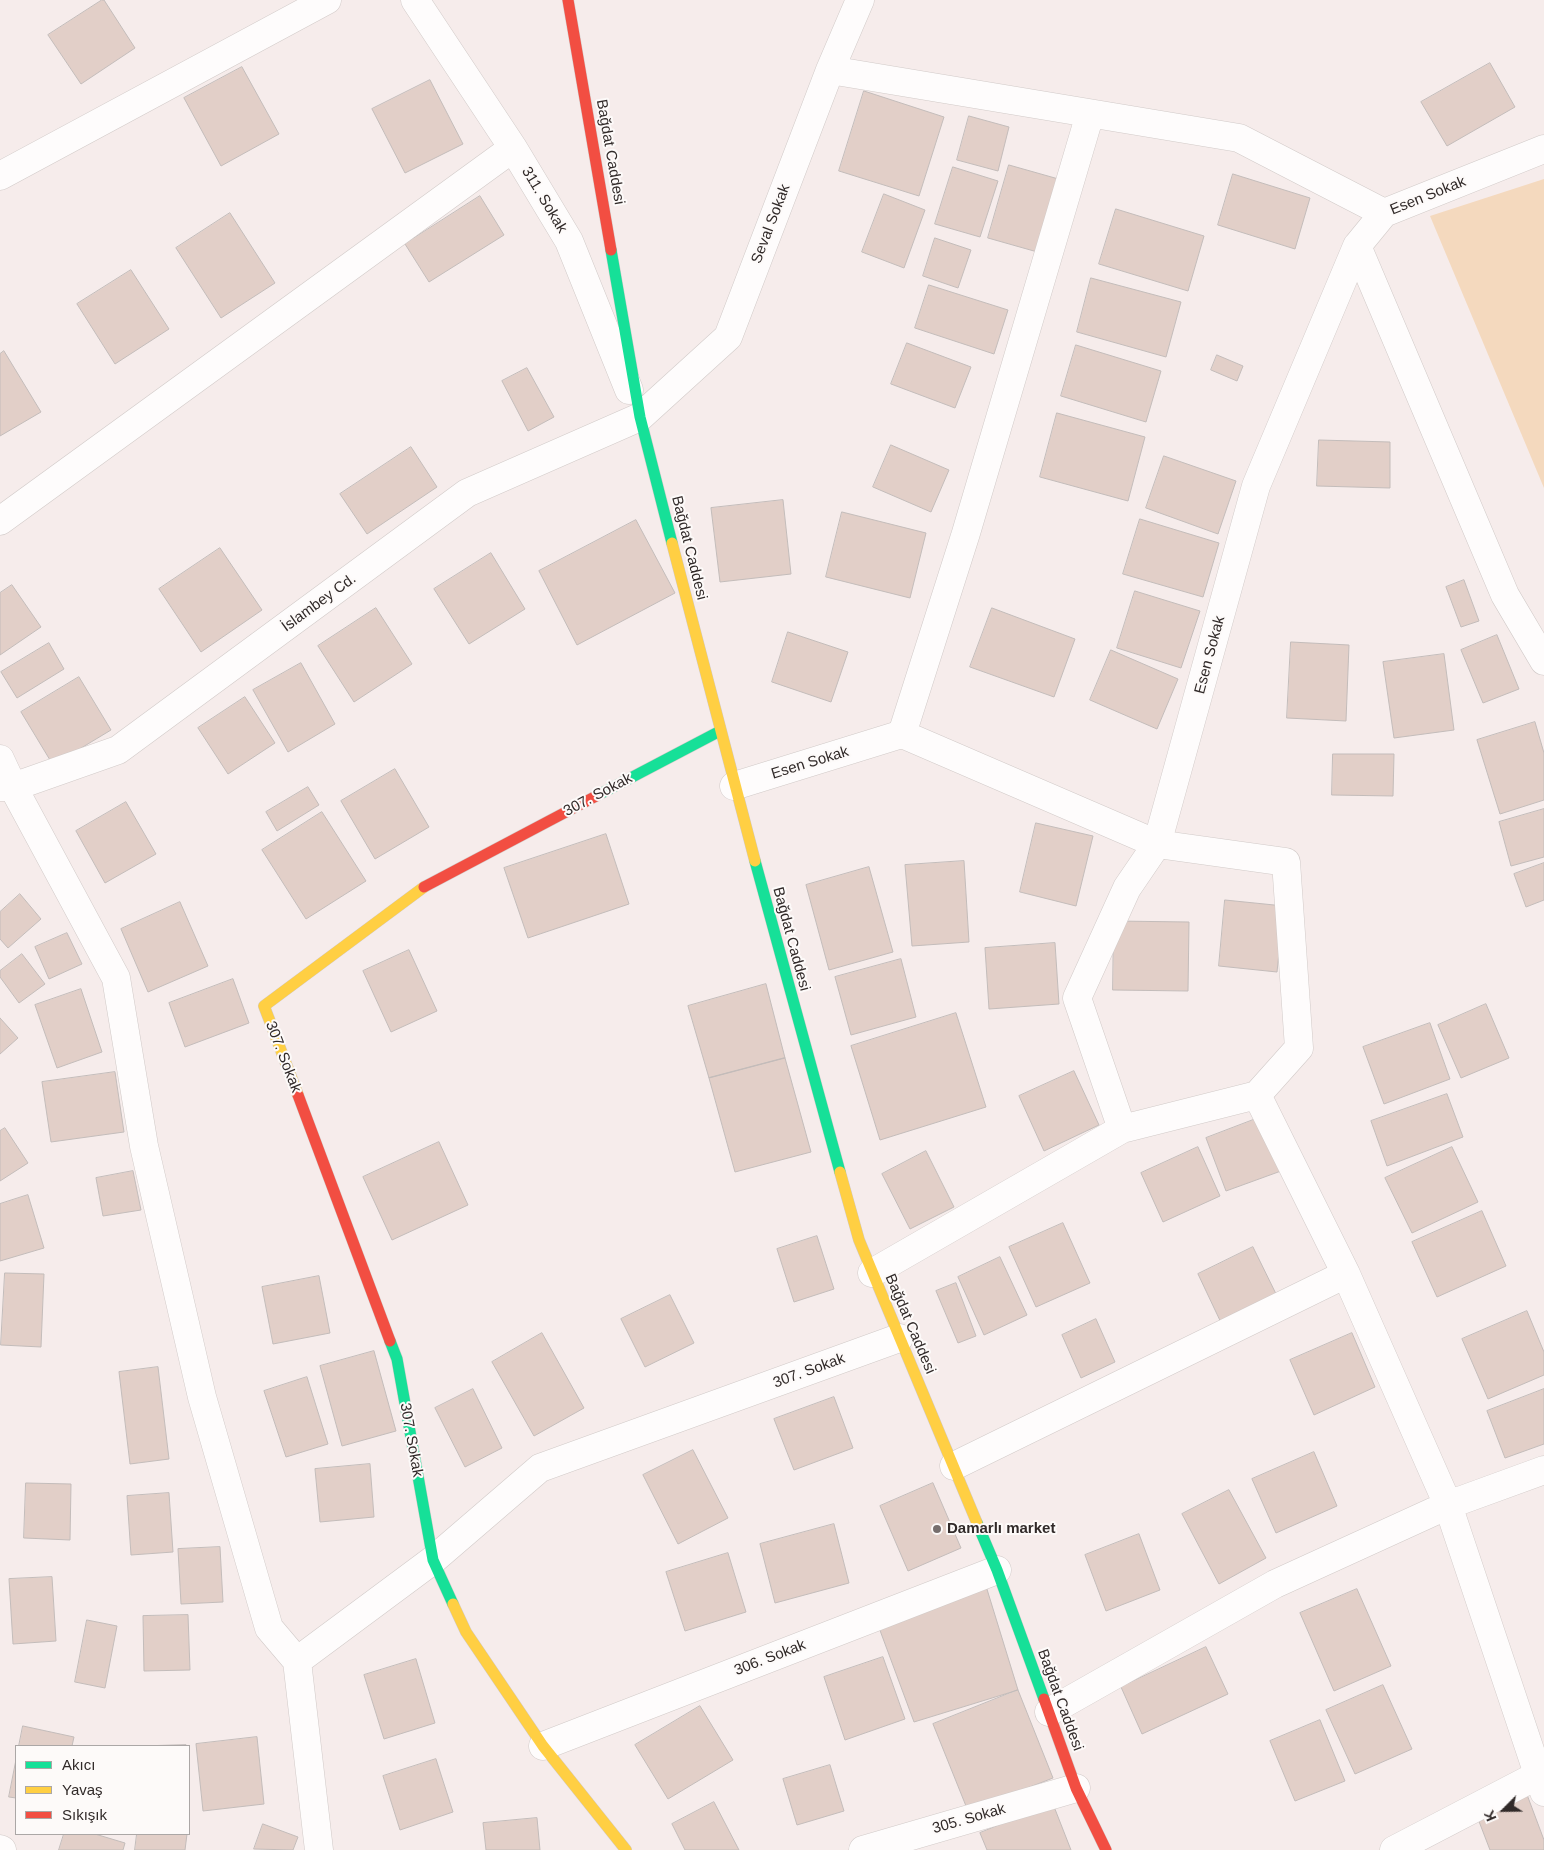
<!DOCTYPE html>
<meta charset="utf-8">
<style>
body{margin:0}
#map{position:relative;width:1544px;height:1850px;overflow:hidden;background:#f6eceb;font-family:Helvetica,sans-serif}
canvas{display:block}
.legend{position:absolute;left:15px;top:1745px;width:175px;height:90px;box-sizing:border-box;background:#fdfaf9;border:1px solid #aba7a6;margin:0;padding:6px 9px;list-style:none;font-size:15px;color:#312a29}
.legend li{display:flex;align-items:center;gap:10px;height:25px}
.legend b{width:25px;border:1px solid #aba7a6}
.north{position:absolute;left:1479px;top:1785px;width:50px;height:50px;-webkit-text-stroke:4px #fdfaf9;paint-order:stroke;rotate:247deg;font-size:14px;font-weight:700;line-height:20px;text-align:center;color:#312a29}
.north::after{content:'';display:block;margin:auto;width:18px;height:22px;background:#312a29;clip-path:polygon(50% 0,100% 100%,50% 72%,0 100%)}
</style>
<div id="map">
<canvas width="1544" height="1850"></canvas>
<ul class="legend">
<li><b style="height:6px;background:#16e098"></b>Akıcı</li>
<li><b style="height:6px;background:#ffcf43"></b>Yavaş</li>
<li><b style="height:6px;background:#f24e42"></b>Sıkışık</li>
</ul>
<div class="north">K</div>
</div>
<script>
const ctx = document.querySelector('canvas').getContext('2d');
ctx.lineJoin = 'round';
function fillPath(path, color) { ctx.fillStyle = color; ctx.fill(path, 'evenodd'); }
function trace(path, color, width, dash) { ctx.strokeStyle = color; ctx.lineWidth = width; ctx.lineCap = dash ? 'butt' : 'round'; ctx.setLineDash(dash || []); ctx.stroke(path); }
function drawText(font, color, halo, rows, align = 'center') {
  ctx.font = font + ' Helvetica,sans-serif'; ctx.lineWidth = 4; ctx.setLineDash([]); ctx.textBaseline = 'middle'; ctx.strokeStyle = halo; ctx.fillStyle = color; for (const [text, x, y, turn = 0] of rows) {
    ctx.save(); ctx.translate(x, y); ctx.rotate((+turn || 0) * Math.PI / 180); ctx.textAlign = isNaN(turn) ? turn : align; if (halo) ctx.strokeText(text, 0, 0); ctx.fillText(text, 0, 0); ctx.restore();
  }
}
const green = new Path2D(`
 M 1544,179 L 1544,488 L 1430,216 Z`);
const building = new Path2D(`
 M 102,0 L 104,0 L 135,48 L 81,84 L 48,35 Z
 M 1490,63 L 1515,107 L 1447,146 L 1421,102 Z
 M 242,67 L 279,134 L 221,166 L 184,98 Z
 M 430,80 L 463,144 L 405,173 L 372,109 Z
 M 864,91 L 944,117 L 919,196 L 839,171 Z
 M 969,116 L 1009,127 L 998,171 L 957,160 Z
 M 1009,165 L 1062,180 L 1041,253 L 988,238 Z
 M 953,167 L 998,181 L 980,237 L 935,224 Z
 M 1233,174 L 1310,198 L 1295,249 L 1218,225 Z
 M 884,194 L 925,210 L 904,268 L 862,252 Z
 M 480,196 L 504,235 L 429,282 L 405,244 Z
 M 1116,209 L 1204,236 L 1188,291 L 1099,264 Z
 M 230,213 L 275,283 L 221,318 L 176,248 Z
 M 935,238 L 971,250 L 958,288 L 923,276 Z
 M 131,270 L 169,329 L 115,364 L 77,304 Z
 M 1091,278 L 1181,302 L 1166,357 L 1077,332 Z
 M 929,285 L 1008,310 L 994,354 L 915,328 Z
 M 907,343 L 971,367 L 955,408 L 891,384 Z
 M 1076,345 L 1161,371 L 1146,422 L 1061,396 Z
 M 4,351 L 41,412 L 0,436 L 0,354 Z
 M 1217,355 L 1243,366 L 1237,381 L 1211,370 Z
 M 527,368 L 554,417 L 528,431 L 502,381 Z
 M 1057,413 L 1145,437 L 1128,501 L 1040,477 Z
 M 1319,440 L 1390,442 L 1390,488 L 1317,486 Z
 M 891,445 L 949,470 L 931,512 L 873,487 Z
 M 411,447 L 437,487 L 367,534 L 340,494 Z
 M 1164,456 L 1236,481 L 1218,534 L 1146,508 Z
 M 783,500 L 791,574 L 720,582 L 711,508 Z
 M 842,512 L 926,533 L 910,598 L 826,577 Z
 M 1140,519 L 1219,543 L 1203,597 L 1123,574 Z
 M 636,520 L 675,593 L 577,645 L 539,571 Z
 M 220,548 L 262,610 L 201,652 L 159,589 Z
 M 491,553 L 525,609 L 469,644 L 434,589 Z
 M 1464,580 L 1479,621 L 1461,627 L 1446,587 Z
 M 12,585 L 41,627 L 0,655 L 0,593 Z
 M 1135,591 L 1200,611 L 1181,668 L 1117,648 Z
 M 376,608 L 412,664 L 354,702 L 318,646 Z
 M 992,608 L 1075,639 L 1054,697 L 970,667 Z
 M 788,632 L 848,652 L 831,702 L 772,682 Z
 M 1497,635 L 1519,689 L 1483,703 L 1461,650 Z
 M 1291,642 L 1349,645 L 1346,721 L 1287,718 Z
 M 49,643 L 64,669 L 17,698 L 1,672 Z
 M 1111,650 L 1178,679 L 1157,729 L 1090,700 Z
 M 1444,654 L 1454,730 L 1394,738 L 1383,662 Z
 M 301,663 L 335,724 L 288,752 L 253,690 Z
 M 79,677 L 111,730 L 53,765 L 21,712 Z
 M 245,697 L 275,743 L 228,774 L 198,728 Z
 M 1535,722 L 1544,753 L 1544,800 L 1500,814 L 1477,740 Z
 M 1333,754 L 1394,754 L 1393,796 L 1332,795 Z
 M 395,769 L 429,827 L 375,859 L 341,801 Z
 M 308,787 L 319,805 L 277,831 L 266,812 Z
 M 126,802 L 156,854 L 105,883 L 76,831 Z
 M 1544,809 L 1544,857 L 1511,866 L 1499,822 Z
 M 322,812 L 366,881 L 306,919 L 262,850 Z
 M 1036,823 L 1093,836 L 1076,906 L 1020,892 Z
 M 606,834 L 629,904 L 528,938 L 504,868 Z
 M 964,861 L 969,942 L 912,946 L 905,865 Z
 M 1544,863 L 1544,900 L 1526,907 L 1514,874 Z
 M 869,867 L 893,952 L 829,970 L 806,885 Z
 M 20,894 L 41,919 L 8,948 L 0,939 L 0,912 Z
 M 1225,900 L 1284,906 L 1277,972 L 1219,966 Z
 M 180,902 L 208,966 L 148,992 L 121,929 Z
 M 1114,921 L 1189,922 L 1188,991 L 1113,990 Z
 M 67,933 L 82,964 L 49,979 L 35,947 Z
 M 1055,943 L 1059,1004 L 989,1009 L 985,948 Z
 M 409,950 L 437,1011 L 391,1032 L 363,971 Z
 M 22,954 L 45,984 L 19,1003 L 0,977 L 0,971 Z
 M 901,959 L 916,1017 L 851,1035 L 835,977 Z
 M 233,979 L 249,1023 L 185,1047 L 169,1003 Z
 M 766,984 L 785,1058 L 709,1078 L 688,1006 Z
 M 81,989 L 102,1052 L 57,1068 L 35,1005 Z
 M 1486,1004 L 1509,1058 L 1461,1078 L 1438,1025 Z
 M 956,1013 L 986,1107 L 880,1140 L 851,1046 Z
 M 0,1018 L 18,1038 L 0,1054 Z
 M 1430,1023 L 1450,1079 L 1384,1104 L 1363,1047 Z
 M 785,1058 L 811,1152 L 735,1172 L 709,1078 Z
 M 1074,1071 L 1099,1125 L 1044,1151 L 1019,1096 Z
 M 115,1072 L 124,1132 L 51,1142 L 42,1082 Z
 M 1447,1094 L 1463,1137 L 1387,1166 L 1371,1121 Z
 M 1261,1117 L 1281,1171 L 1226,1191 L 1206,1138 Z
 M 5,1128 L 28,1163 L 0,1181 L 0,1131 Z
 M 439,1142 L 468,1205 L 392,1240 L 363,1177 Z
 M 1198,1147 L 1220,1196 L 1163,1222 L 1141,1173 Z
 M 1452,1147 L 1478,1202 L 1412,1233 L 1385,1178 Z
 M 926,1151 L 954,1207 L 910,1229 L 882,1174 Z
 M 133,1171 L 141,1210 L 103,1216 L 96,1178 Z
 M 28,1195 L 44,1248 L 0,1261 L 0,1204 Z
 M 1482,1211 L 1506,1266 L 1437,1297 L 1412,1242 Z
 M 1063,1223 L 1090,1283 L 1036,1307 L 1009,1247 Z
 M 817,1236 L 834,1289 L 794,1302 L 777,1249 Z
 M 1253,1247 L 1280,1302 L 1224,1329 L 1198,1274 Z
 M 1000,1257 L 1027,1315 L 984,1335 L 958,1277 Z
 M 5,1273 L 44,1274 L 41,1347 L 1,1345 Z
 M 319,1276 L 330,1333 L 273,1344 L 262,1287 Z
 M 956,1283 L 976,1336 L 958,1343 L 936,1291 Z
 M 670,1295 L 694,1343 L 645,1367 L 621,1319 Z
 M 1527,1311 L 1544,1352 L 1544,1375 L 1488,1399 L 1462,1339 Z
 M 1096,1319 L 1115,1362 L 1081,1378 L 1062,1335 Z
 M 542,1333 L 584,1408 L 534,1436 L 492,1362 Z
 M 1352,1333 L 1375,1387 L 1314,1415 L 1290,1360 Z
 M 374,1351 L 396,1431 L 342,1446 L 320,1366 Z
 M 158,1367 L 169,1459 L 130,1464 L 119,1372 Z
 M 307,1377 L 328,1444 L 286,1457 L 264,1391 Z
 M 473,1389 L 502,1448 L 465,1467 L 435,1408 Z
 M 1544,1389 L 1544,1444 L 1505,1458 L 1487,1411 Z
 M 834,1397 L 853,1448 L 794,1470 L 774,1419 Z
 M 693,1450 L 728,1518 L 678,1544 L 643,1475 Z
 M 1314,1452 L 1337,1506 L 1276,1533 L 1252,1479 Z
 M 370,1464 L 374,1517 L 320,1522 L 315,1469 Z
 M 26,1483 L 71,1484 L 70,1540 L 24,1538 Z
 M 933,1483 L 961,1548 L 908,1571 L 880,1506 Z
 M 1229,1490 L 1266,1558 L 1219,1584 L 1182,1514 Z
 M 169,1493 L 173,1552 L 131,1555 L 127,1496 Z
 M 834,1524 L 849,1583 L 775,1603 L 760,1544 Z
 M 1139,1534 L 1160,1590 L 1106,1611 L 1085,1555 Z
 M 220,1547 L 223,1602 L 181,1604 L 178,1549 Z
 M 728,1553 L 746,1612 L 685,1631 L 666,1572 Z
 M 52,1577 L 56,1641 L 13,1644 L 9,1579 Z
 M 986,1586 L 1018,1690 L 914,1722 L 878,1625 Z
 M 1357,1589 L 1391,1666 L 1334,1691 L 1300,1613 Z
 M 188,1615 L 190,1670 L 144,1671 L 143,1616 Z
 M 87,1620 L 117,1626 L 105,1688 L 75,1682 Z
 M 1206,1647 L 1228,1694 L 1142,1734 L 1121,1687 Z
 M 883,1657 L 905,1719 L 845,1740 L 824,1677 Z
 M 416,1659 L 435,1723 L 384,1739 L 364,1675 Z
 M 1383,1685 L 1412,1749 L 1355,1774 L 1326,1710 Z
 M 1018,1690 L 1053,1778 L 968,1811 L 933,1724 Z
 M 700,1706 L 733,1760 L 668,1799 L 635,1745 Z
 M 1320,1720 L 1345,1781 L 1295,1801 L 1270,1741 Z
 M 23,1726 L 74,1737 L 72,1746 L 19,1746 Z
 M 257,1737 L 264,1804 L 203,1811 L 196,1744 Z
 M 186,1745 L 186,1746 L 142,1746 Z
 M 436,1759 L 453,1812 L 400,1830 L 383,1776 Z
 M 16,1760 L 16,1798 L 9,1797 Z
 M 830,1765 L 844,1811 L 797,1825 L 783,1779 Z
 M 1526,1792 L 1544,1840 L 1544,1850 L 1490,1850 L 1475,1811 Z
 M 714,1802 L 739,1850 L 685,1850 L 672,1824 Z
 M 1053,1804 L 1071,1850 L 987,1850 L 980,1833 Z
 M 537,1818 L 540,1850 L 486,1850 L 483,1823 Z
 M 263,1824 L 298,1837 L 293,1850 L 254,1849 Z
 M 64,1834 L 95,1834 L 125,1843 L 123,1850 L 59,1850 Z
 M 137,1834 L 187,1834 L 185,1850 L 135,1850 Z`);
const street = new Path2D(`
 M 415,0 L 513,148 L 569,241 L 629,390
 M 830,70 L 1239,138 L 1384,213
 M 0,176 L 327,0
 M 1357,246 L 1505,595 L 1544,661
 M 0,521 L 513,148
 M 902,734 L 966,533 L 1090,114
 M 0,759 L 13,787 L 116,978 L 144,1146 L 202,1397 L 269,1628 L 297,1661
 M 734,786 L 902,734 L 1157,844 L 1256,486 L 1357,246 L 1384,213 L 1544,149
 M 0,787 L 13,787 L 118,750 L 467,493 L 640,417 L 728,337 L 830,70 L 860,0
 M 1122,1129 L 1077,998 L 1127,888 L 1157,844 L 1286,862 L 1299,1048 L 1257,1095 L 1346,1274 L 1448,1505 L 1544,1792
 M 872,1273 L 1122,1129 L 1257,1095
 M 954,1466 L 1346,1274
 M 1049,1712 L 1275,1584 L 1448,1505 L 1544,1470
 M 543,1746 L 997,1570
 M 0,1849 L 2,1850
 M 319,1850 L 297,1661 L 433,1560 L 540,1468 L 899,1338
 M 863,1850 L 1076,1788
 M 1394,1850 L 1538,1775`);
const fast = new Path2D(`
 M 611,250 L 640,417 L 672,543
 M 600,794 L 720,731
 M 755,861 L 840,1172
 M 390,1341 L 397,1359 L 433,1560 L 453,1604
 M 977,1523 L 997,1570 L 1044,1699`);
const slow = new Path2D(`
 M 672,543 L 755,861
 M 298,1095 L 264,1006 L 424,887
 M 840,1172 L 859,1240 L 977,1523
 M 453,1604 L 466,1632 L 543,1746 L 626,1850`);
const jam = new Path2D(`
 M 568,0 L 611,250
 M 424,887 L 600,794
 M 298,1095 L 390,1341
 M 1044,1699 L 1076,1788 L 1106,1850`);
const markers = [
 [937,1529,5,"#766e6d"]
];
const streetNames = [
 ["Bağdat Caddesi",610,152,80],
 ["Esen Sokak",1428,196,-22],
 ["311. Sokak",544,200,59],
 ["Seval Sokak",771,224,-69],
 ["Bağdat Caddesi",689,548,76],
 ["İslambey Cd.",319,603,-36],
 ["Esen Sokak",1210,655,-75],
 ["Esen Sokak",810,763,-17],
 ["307. Sokak",598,795,-28],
 ["Bağdat Caddesi",791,939,75],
 ["307. Sokak",283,1057,69],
 ["Bağdat Caddesi",910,1324,67],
 ["307. Sokak",809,1371,-20],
 ["307. Sokak",411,1440,80],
 ["306. Sokak",770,1658,-21],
 ["Bağdat Caddesi",1060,1700,70],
 ["305. Sokak",969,1819,-16]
];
const poiNames = [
 ["Damarlı market",947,1529]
];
fillPath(green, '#f4d9be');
fillPath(building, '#e2cfc8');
trace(building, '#c3bcba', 1);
trace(street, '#d1cac8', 29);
trace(fast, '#d1cac8', 12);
trace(slow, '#d1cac8', 12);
trace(jam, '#d1cac8', 12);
trace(street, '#fefcfc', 28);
trace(fast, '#16e098', 11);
trace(slow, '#ffcf43', 11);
trace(jam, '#f24e42', 11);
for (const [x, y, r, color] of markers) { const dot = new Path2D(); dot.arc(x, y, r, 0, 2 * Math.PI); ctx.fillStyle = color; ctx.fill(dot); trace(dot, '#fdfaf9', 2); }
drawText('15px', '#312a29', '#fdfaf9', streetNames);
drawText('bold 15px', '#312a29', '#fdfaf9', poiNames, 'left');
</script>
